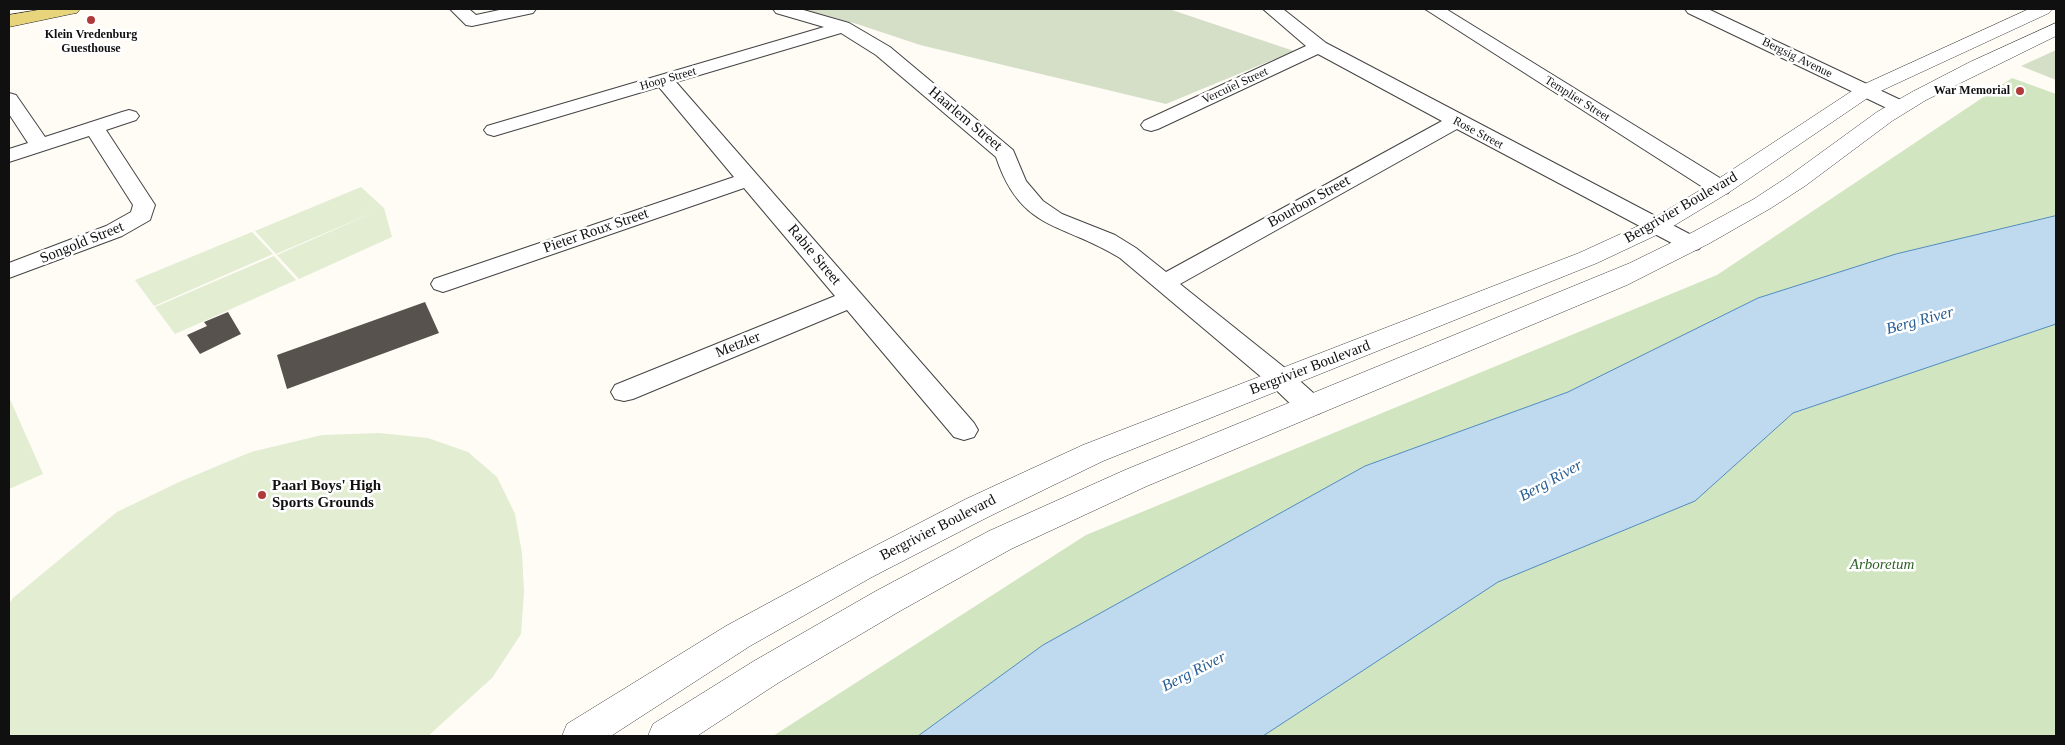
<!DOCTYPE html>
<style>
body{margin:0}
#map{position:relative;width:2065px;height:745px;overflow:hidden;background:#fefcf5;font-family:"Times New Roman",serif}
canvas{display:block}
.frame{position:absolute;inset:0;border:10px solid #101010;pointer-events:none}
</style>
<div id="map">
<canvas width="2065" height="745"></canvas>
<div class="frame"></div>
</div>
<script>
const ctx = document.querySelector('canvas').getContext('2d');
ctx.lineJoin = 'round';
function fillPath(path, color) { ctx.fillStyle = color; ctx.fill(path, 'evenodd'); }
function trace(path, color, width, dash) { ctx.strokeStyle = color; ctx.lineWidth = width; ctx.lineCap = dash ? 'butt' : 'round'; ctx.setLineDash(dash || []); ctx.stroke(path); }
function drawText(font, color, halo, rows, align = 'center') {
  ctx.font = font + ' "Times New Roman",serif'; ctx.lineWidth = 5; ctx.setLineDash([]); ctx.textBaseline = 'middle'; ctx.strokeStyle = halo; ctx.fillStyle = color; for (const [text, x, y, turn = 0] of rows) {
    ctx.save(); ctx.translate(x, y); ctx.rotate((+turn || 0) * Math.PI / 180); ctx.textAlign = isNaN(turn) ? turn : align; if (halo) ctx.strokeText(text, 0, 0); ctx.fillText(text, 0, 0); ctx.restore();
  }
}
const green = new Path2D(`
 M 2012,78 L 2056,94 L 2056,216 L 1896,254 L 1758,298 L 1568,392 L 1365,466 L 1043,645 L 918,736 L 773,736 L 1086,535 L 1717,275 Z
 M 2056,324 L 2056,736 L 1263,736 L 1498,582 L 1695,501 L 1793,413 Z`);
const cemetery = new Path2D(`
 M 802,9 L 1169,9 L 1294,51 L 1166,104 L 920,45 L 857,24 Z
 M 2056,50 L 2056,80 L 2021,66 Z`);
const pitch = new Path2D(`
 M 361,187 L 384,208 L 276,254 L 255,231 Z
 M 384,208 L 392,237 L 299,279 L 277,255 Z
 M 252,232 L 273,254 L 154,306 L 135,280 Z
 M 274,256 L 296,280 L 175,334 L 155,307 Z
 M 9,397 L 43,474 L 9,489 Z
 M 379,433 L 428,438 L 468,452 L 497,477 L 515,514 L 522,553 L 524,592 L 521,634 L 492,678 L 428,736 L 9,736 L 9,604 L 13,598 L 117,512 L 179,482 L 251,452 L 322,435 Z`);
const water = new Path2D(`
 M 2056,216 L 2056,324 L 1793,413 L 1695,501 L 1498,582 L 1263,736 L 918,736 L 1043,645 L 1365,466 L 1568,392 L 1758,298 L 1896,254 Z`);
const building = new Path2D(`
 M 425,302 L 439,333 L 287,389 L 277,355 Z
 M 228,312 L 241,334 L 200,354 L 187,335 L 207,326 L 204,322 Z`);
const minor = new Path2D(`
 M 450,9 L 469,9 L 476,15 L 504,9 L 536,9 L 533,13 L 472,26 L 466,25 Z
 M 773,9 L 800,9 L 849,23 L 890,47 L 1013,150 L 1026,181 L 1043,201 L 1062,214 L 1115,235 L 1136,248 L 1166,272 L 1442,121 L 1318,54 L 1158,129 L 1151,131 L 1144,129 L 1141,125 L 1144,121 L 1306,46 L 1263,9 L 1283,9 L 1326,43 L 1699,239 L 1703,244 L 1699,249 L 1691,251 L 1683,249 L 1457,129 L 1180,284 L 1290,372 L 1320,399 L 1324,406 L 1320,413 L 1310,416 L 1300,413 L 1272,386 L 1120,258 C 1062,222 1021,232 996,157 L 876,55 L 841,33 L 676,82 L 974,423 L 978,430 L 974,437 L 964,440 L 954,437 L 847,310 L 633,399 L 624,401 L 615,399 L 611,392 L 615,385 L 835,296 L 744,188 L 452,289 L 443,292 L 434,289 L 431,284 L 434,279 L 734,177 L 659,87 L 494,136 L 487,134 L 484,130 L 487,126 L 824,27 L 776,13 Z
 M 1425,9 L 1446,9 L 1728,183 L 1731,188 L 1728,193 L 1720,195 L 1712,193 Z
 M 1685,9 L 1708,9 L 1907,103 L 1910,107 L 1907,111 L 1893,111 L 1688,13 Z
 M 9,93 L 16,95 L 45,137 L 122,112 L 129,110 L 136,112 L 139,116 L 136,120 L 106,130 L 155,205 L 150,220 L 122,236 L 9,278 L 9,263 L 106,226 L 131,212 L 133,205 L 89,136 L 9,162 L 9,149 L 28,143 L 9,114 Z`);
const tertiary = new Path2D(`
 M 2029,9 L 2052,9 L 2049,13 L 1872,95 L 1728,193 L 1665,231 L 1597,263 L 1103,461 L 988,517 L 872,577 L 750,646 L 611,736 L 562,736 L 567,724 L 726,626 L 850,559 L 966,499 L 1083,445 L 1579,253 L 1649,221 L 1712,183 L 1858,87 Z
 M 2056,23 L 2056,36 L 1926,100 L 1892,121 L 1805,186 L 1771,208 L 1710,243 L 1627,285 L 1147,486 L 1011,549 L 900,611 L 778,683 L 697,736 L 648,736 L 653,724 L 754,661 L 876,591 L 989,531 L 1125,470 L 1630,263 L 1693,232 L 1754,199 L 1789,176 L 1877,112 L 1912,92 L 1970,62 Z`);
const primary = new Path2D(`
 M 44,9 L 80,9 L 77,13 L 71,14 L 9,27 L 9,15 Z`);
const markers = [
 [91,20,5,"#b03a39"],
 [2020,91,5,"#b03a39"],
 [262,495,5,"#b03a39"]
];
const farPoinames = [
 ["Klein Vredenburg",91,35],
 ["Guesthouse",91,49],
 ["War Memorial",2010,91,"right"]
];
const farStreetnames = [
 ["Bergsig Avenue",1797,58,26],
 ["Hoop Street",668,79,-16],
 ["Vercuiel Street",1235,86,-25],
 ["Templier Street",1577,99,32],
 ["Rose Street",1478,133,28]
];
const streetNames = [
 ["Haarlem Street",965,119,40],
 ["Bourbon Street",1309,202,-29],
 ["Bergrivier Boulevard",1681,208,-30],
 ["Pieter Roux Street",596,231,-19],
 ["Songold Street",82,243,-22],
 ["Rabie Street",814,255,50],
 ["Metzler",738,345,-22],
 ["Bergrivier Boulevard",1310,368,-21],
 ["Bergrivier Boulevard",938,528,-27]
];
const poiNames = [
 ["Paarl Boys' High",272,486],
 ["Sports Grounds",272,503]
];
const parkNames = [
 ["Arboretum",1882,565]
];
const waterNames = [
 ["Berg River",1920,321,-15],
 ["Berg River",1551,481,-29],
 ["Berg River",1194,672,-27]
];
fillPath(green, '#d2e5c1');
fillPath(cemetery, '#d5dfc7');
fillPath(pitch, '#e2edd2');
fillPath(water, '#bfdaef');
trace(water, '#4f8bbd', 1);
fillPath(building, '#58524e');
trace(minor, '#434343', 2);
trace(tertiary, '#434343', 1);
trace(primary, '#212121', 1);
fillPath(minor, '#fff');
fillPath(tertiary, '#fff');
fillPath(primary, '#e8d47b');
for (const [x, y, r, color] of markers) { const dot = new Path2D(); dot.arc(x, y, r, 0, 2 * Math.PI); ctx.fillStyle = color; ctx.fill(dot); trace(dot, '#fff', 2); }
drawText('bold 12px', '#101010', '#fff', farPoinames);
drawText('12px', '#101010', '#fff', farStreetnames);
drawText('15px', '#101010', '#fff', streetNames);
drawText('bold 15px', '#101010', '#fff', poiNames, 'left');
drawText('italic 15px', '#306128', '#fff', parkNames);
drawText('italic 16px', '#285e93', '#fff', waterNames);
</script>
